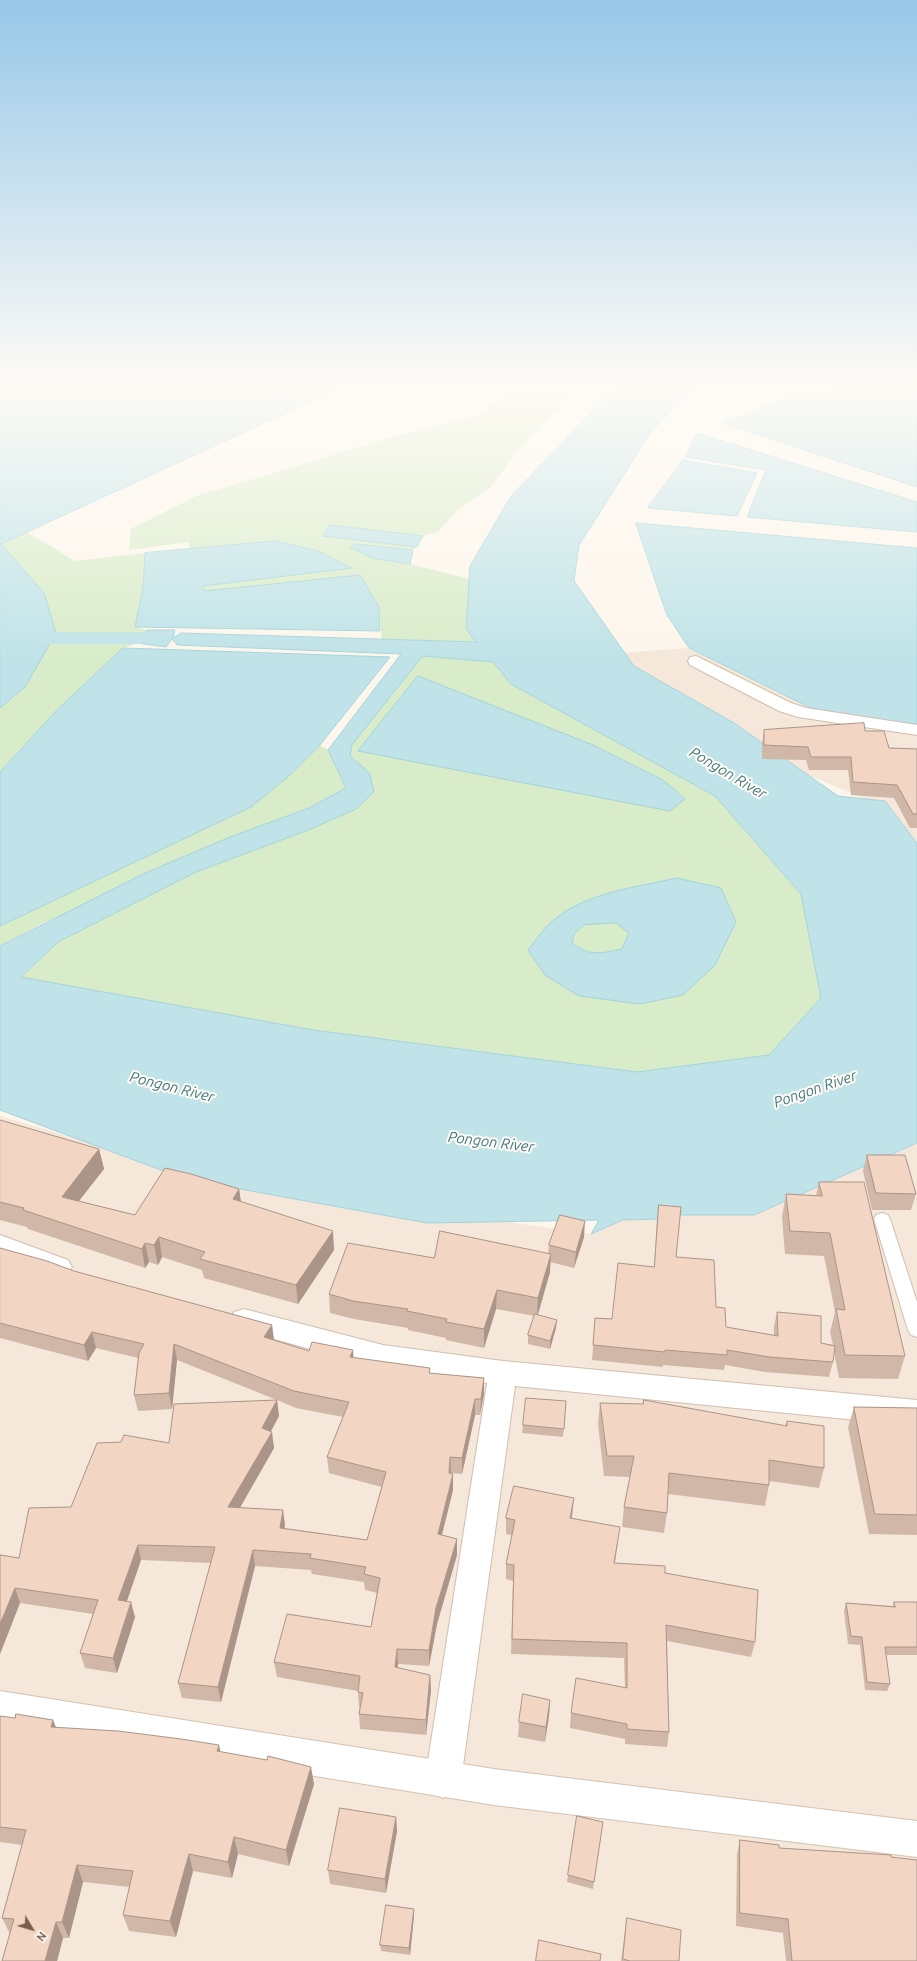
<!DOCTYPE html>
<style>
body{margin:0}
#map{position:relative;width:917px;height:1961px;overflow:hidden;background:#fdf6ec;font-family:Ubuntu,sans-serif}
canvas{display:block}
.north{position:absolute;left:12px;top:1909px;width:40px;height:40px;-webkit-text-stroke:3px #fffaf3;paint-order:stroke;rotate:128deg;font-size:11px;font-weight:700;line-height:16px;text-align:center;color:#7a5c4d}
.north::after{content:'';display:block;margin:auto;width:14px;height:18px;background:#7a5c4d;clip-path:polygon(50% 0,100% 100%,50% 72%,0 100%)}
</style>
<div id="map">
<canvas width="917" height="1961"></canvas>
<div class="north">N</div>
</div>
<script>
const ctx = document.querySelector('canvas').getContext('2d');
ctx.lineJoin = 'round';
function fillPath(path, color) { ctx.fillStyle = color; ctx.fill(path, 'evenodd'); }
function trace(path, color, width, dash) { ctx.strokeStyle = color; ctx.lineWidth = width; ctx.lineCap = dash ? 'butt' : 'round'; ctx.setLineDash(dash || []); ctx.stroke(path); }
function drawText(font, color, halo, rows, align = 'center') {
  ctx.font = font + ' Ubuntu,sans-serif'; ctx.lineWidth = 4; ctx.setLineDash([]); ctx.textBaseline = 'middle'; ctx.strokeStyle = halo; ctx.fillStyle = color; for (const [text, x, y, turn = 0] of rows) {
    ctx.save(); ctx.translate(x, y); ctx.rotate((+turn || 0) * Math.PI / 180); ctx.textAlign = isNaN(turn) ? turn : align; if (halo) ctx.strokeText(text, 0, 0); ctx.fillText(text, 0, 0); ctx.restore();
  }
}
const residential = new Path2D(`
 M 689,648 L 815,710 L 917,726 L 917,851 L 892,810 L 686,724 L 575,656 Z
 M 0,1116 L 218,1180 L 591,1234 L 635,1215 L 754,1215 L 917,1143 L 917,1961 L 0,1961 Z`);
const green = new Path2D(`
 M 520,386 L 579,386 L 520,448 L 490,488 L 456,511 L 438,532 L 423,536 L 323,535 L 417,547 L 413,550 L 355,544 L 372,558 L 410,564 L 470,579 L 466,629 L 477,642 L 382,639 L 379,607 L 205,591 L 202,586 L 351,567 L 318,551 L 276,541 L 189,549 L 189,542 L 129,550 L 131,529 L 196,496 L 420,429 L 464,419 L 481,413 Z
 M 27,532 L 75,561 L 145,553 L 143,587 L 135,627 L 147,630 L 137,643 L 123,648 L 56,711 L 0,772 L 0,708 L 25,687 L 44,593 L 1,544 Z
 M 423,656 L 493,662 L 511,684 L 715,796 L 801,894 L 821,998 L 769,1055 L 637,1072 L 313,1030 L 21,977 L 58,942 L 196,872 L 311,829 L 356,809 L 357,760 L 350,755 L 352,744 Z
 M 320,745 L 328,750 L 346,788 L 309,808 L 43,923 L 0,946 L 0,926 L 251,807 L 290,775 Z`);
const water = new Path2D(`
 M 0,386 L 345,386 L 1,544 L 44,593 L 56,633 L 25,687 L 0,708 Z
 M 701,386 L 686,394 L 651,432 L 579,545 L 574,581 L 634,666 L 734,723 L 838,796 L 885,801 L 917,843 L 917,1143 L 754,1215 L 673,1215 L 659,1219 L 623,1220 L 591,1234 L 599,1220 L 427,1223 L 185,1179 L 0,1110 L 0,946 L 143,874 L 230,837 L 309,808 L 346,788 L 328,750 L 401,654 L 177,645 L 172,639 L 166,647 L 137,643 L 147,630 L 175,630 L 173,638 L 181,633 L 476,642 L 466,629 L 470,566 L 511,496 L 616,387 ZM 423,656 L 493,662 L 511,684 L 715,796 L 801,894 L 821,998 L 769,1055 L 637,1072 L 313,1030 L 21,977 L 58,942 L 196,872 L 311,829 L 356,809 L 374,792 L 370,774 L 350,755 L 352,745 Z
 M 849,386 L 917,386 L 917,487 L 722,423 L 783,400 Z
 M 697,433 L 917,502 L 917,532 L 747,517 L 766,470 L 686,457 Z
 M 683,460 L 757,473 L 737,516 L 648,508 Z
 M 636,523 L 917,548 L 917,726 L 815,710 L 689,648 L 667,615 Z
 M 330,525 L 423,536 L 417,547 L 323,536 Z
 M 276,541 L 318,551 L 352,568 L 203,586 L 204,591 L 360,575 L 379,607 L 380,631 L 135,627 L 143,587 L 145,553 Z
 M 355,544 L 413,550 L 410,564 L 372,558 L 351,548 Z
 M 123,648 L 390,657 L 320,745 L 290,775 L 251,807 L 0,926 L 0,772 L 56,711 Z
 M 418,676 L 593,745 L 663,780 L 685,799 L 670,811 L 358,751 Z
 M 677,878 L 721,888 L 736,922 L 715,965 L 683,995 L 640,1004 L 579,996 L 545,975 L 528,950 C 534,943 539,935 545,928 C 578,893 633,888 677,878 ZM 616,923 L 629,933 L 622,949 C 601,953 590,957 572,943 L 574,934 L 584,925 Z`);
const canal = new Path2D(`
 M 0,632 L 141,632 L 148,634 L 151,638 L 148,642 L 141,644 L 0,644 Z`);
const lane = new Path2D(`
 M 882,1213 L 888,1215 L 890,1219 L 917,1302 L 917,1337 L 911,1335 L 908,1330 L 874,1219 L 876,1215 Z`);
const street = new Path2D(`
 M 696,656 L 791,703 L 806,708 L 917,725 L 917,735 L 798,717 L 779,711 L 690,665 L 688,661 L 690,657 Z
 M 0,1235 L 68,1260 L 72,1267 L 68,1274 L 59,1278 L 0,1256 Z
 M 244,1309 L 383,1345 L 503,1361 L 917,1400 L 917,1426 L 515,1386 L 461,1780 L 456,1793 L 443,1798 L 430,1793 L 425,1780 L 487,1383 L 383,1369 L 234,1328 L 230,1320 L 234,1312 Z`);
const secondary = new Path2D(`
 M 0,1691 L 494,1769 L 917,1821 L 917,1857 L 494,1805 L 0,1725 Z`);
const wall = new Path2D(`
 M 764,730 L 865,731 L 889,748 L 917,749 L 917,828 L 910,828 L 894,798 L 851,795 L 848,770 L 809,770 L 806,760 L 762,759 L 762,744 Z
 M 0,1120 L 99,1149 L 104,1169 L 79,1201 L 135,1215 L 239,1189 L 241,1202 L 334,1250 L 298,1304 L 204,1278 L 202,1270 L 162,1257 L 158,1265 L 149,1262 L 145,1268 L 28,1229 L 27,1227 L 0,1220 Z
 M 867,1155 L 916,1194 L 911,1210 L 872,1210 L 863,1171 Z
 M 819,1182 L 905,1356 L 898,1379 L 839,1378 L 834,1352 L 833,1362 L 829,1377 L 765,1372 L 725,1365 L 724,1370 L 663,1365 L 663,1367 L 592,1360 L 595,1318 L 612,1319 L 654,1267 L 657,1220 L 659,1205 L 676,1257 L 716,1307 L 726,1327 L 774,1335 L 774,1327 L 777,1312 L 821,1343 L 833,1345 L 830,1332 L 835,1312 L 824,1256 L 785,1254 L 782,1217 L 786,1194 L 816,1196 Z
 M 584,1237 L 574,1268 L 550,1262 L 550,1272 L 538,1315 L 556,1328 L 550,1349 L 528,1344 L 528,1335 L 535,1316 L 496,1309 L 484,1348 L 446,1340 L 446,1338 L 408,1330 L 408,1328 L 354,1319 L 330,1313 L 329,1294 L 548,1253 L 549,1245 Z
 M 0,1248 L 74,1271 L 272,1325 L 274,1340 L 309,1351 L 353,1358 L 430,1373 L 484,1378 L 484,1394 L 480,1415 L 475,1415 L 462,1474 L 451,1473 L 453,1490 L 442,1535 L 457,1539 L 457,1555 L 437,1624 L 429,1666 L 398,1664 L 397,1668 L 430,1675 L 431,1690 L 426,1735 L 360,1729 L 359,1714 L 360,1707 L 359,1707 L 358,1691 L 277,1677 L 274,1662 L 371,1627 L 377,1593 L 365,1590 L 364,1582 L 312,1574 L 311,1570 L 255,1566 L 221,1702 L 182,1698 L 178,1683 L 211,1563 L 141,1560 L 127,1601 L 135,1617 L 117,1673 L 85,1668 L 80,1653 L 93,1614 L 20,1603 L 0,1654 L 19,1558 L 71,1507 L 169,1443 L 277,1400 L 177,1360 L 172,1409 L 138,1411 L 134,1395 L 138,1358 L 96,1348 L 88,1361 L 0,1338 ZM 277,1400 L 296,1408 L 343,1417 L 327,1457 L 329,1473 L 382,1487 L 367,1540 L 284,1528 L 285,1526 L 283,1510 L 240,1508 L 274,1448 L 271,1431 L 279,1416 Z
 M 566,1401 L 563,1437 L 522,1433 L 523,1425 Z
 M 600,1403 L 785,1426 L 787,1421 L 824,1468 L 819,1488 L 769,1481 L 769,1485 L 765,1506 L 668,1494 L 667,1513 L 664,1533 L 622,1527 L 624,1507 L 630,1477 L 604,1476 L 598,1424 Z
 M 854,1407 L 917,1408 L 917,1535 L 869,1534 L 848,1427 Z
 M 574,1498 L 572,1519 L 618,1542 L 615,1563 L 665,1573 L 755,1642 L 751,1657 L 667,1641 L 669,1732 L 667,1747 L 625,1744 L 625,1739 L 570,1728 L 571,1713 L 625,1687 L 624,1658 L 511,1654 L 513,1581 L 506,1579 L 506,1564 L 512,1535 L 506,1534 L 506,1518 Z
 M 894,1602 L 917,1602 L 917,1655 L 886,1655 L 890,1684 L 887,1691 L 865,1690 L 860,1645 L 848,1644 L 844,1611 L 846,1603 L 893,1606 Z
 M 550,1700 L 549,1716 L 545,1742 L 518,1737 L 519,1722 Z
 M 0,1716 L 56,1727 L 220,1752 L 314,1784 L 289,1866 L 238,1854 L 232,1878 L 193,1871 L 176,1937 L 129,1931 L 123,1915 L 130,1887 L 83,1882 L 69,1938 L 63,1938 L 57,1961 L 2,1961 L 10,1934 L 2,1918 L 22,1845 L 0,1842 Z
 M 396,1817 L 397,1831 L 386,1893 L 330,1884 L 328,1870 Z
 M 603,1822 L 593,1889 L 567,1882 L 568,1875 Z
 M 740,1840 L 779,1848 L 917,1961 L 786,1961 L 783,1933 L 736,1926 L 737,1854 Z
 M 414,1909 L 414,1916 L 410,1955 L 381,1951 L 380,1945 Z
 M 627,1918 L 679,1961 L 621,1961 L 625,1932 Z`);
const shadedWall = new Path2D(`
 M 99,1149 L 104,1169 L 67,1216 L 62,1197 Z
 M 239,1189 L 242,1209 L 233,1199 Z
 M 585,1221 L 584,1237 L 574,1268 L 576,1252 Z
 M 333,1231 L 334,1250 L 298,1304 L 296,1285 Z
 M 159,1237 L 162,1257 L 158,1265 L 154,1245 Z
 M 145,1243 L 149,1262 L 145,1268 L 142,1249 Z
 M 551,1254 L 550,1272 L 537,1317 L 538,1298 Z
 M 497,1290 L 496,1309 L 484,1348 L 484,1329 Z
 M 557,1320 L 556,1328 L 550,1349 L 550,1341 Z
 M 272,1325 L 274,1341 L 264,1337 Z
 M 92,1332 L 96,1348 L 88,1361 L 84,1345 Z
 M 174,1344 L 177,1360 L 172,1409 L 169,1393 Z
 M 353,1350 L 354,1366 L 350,1357 Z
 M 484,1378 L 484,1394 L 480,1415 L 481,1399 Z
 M 475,1399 L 475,1415 L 462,1474 L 462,1458 Z
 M 277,1400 L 279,1416 L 264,1444 L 262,1428 Z
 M 272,1432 L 274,1448 L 231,1523 L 228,1507 Z
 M 450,1457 L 451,1473 L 449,1489 L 449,1473 Z
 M 453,1474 L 453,1490 L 438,1550 L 438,1534 Z
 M 574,1498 L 572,1513 L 569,1534 L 570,1518 Z
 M 283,1510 L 285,1526 L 282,1543 L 280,1528 Z
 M 457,1539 L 457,1555 L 437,1624 L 429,1666 L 429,1650 L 436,1608 Z
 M 138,1545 L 141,1560 L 122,1615 L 118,1600 Z
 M 253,1550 L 255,1566 L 221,1702 L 218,1687 Z
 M 15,1588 L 20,1603 L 0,1654 L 0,1624 Z
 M 131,1602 L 135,1617 L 117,1673 L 113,1658 Z
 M 397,1649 L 398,1664 L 395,1682 L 395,1667 Z
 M 430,1675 L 431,1690 L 426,1735 L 426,1720 Z
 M 550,1700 L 549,1716 L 545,1742 L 546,1727 Z
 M 53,1720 L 60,1737 L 51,1727 Z
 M 219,1745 L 223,1763 L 217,1751 Z
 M 311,1767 L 314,1784 L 289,1866 L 286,1850 Z
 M 396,1817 L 397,1831 L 386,1893 L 385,1879 Z
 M 234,1837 L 238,1854 L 232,1878 L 228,1862 Z
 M 189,1854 L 193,1871 L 176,1937 L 170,1921 Z
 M 77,1865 L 83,1882 L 69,1938 L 62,1922 Z
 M 414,1909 L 414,1916 L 410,1955 L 409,1948 Z
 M 56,1922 L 63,1938 L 57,1961 L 45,1961 Z`);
const building = new Path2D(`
 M 864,723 L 865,731 L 884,731 L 889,748 L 917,749 L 917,814 L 913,814 L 897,785 L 853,782 L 851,757 L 811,757 L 808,747 L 764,745 L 764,730 Z
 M 0,1120 L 99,1149 L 62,1197 L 135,1215 L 165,1168 L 191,1174 L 239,1189 L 233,1199 L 333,1231 L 296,1285 L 200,1259 L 205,1252 L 159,1237 L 154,1245 L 145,1243 L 142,1249 L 23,1210 L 24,1208 L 0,1202 Z
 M 867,1155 L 905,1155 L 916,1194 L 876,1193 Z
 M 819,1182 L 864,1182 L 905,1356 L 845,1355 L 836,1309 L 845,1310 L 830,1233 L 790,1231 L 786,1194 L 822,1196 Z
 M 659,1205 L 681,1207 L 676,1257 L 714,1260 L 716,1307 L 725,1308 L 726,1327 L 778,1336 L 777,1312 L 821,1316 L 821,1343 L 835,1346 L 833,1362 L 769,1357 L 727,1350 L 727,1355 L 665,1350 L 665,1352 L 593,1345 L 595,1318 L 612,1319 L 618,1263 L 654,1267 Z
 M 560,1215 L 585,1221 L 576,1252 L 549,1245 Z
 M 440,1231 L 551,1254 L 538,1298 L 497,1290 L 484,1329 L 446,1322 L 447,1319 L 407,1311 L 408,1309 L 353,1301 L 329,1294 L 348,1243 L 434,1258 Z
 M 0,1248 L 47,1261 L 74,1271 L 272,1325 L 264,1337 L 309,1351 L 312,1342 L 353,1350 L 350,1357 L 430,1368 L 429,1373 L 484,1378 L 481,1399 L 475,1399 L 462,1458 L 450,1457 L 449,1473 L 453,1474 L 438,1534 L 457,1539 L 436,1608 L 429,1650 L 397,1649 L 395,1667 L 430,1675 L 426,1720 L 359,1714 L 363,1693 L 358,1692 L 360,1676 L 274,1662 L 287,1614 L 371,1627 L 380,1578 L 364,1574 L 366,1567 L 310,1558 L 311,1554 L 253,1550 L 218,1687 L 178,1683 L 215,1547 L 138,1545 L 118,1600 L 131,1602 L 113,1658 L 80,1653 L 98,1600 L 15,1588 L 0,1624 L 0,1555 L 19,1558 L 29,1508 L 71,1507 L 97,1443 L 121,1442 L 124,1435 L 169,1443 L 174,1404 L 277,1400 L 262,1428 L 272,1432 L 228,1507 L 283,1510 L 280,1528 L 367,1540 L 386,1472 L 327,1457 L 349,1402 L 294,1391 L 174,1344 L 169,1393 L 134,1395 L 139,1353 L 144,1344 L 92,1332 L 84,1345 L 0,1323 Z
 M 535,1314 L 557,1320 L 550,1341 L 528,1335 Z
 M 526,1398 L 566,1401 L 564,1429 L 523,1425 Z
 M 644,1400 L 787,1426 L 787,1421 L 824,1426 L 824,1468 L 769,1460 L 769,1485 L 669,1473 L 667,1513 L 624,1507 L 634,1456 L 607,1456 L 600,1403 L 643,1404 Z
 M 854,1407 L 917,1408 L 917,1515 L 875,1514 Z
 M 514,1486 L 574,1498 L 570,1518 L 620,1527 L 614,1563 L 665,1566 L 665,1573 L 758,1590 L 755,1642 L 666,1625 L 669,1732 L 627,1729 L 627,1724 L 571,1713 L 576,1678 L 627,1688 L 627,1643 L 512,1639 L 514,1565 L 506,1564 L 515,1520 L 506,1518 Z
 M 894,1602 L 917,1602 L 917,1647 L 885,1647 L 890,1684 L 867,1682 L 862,1637 L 851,1636 L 846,1603 L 895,1607 Z
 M 523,1694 L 550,1700 L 546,1727 L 519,1722 Z
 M 16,1714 L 53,1720 L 51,1727 L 118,1731 L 181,1739 L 219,1745 L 217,1751 L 267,1760 L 268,1756 L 311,1767 L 286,1850 L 234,1837 L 228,1862 L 189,1854 L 170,1921 L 123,1915 L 133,1871 L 77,1865 L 62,1922 L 56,1922 L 45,1961 L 2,1961 L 14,1919 L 2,1918 L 26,1830 L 0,1827 L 0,1716 L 15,1718 Z
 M 340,1808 L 396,1817 L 385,1879 L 328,1870 Z
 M 577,1816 L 603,1822 L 594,1882 L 568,1875 Z
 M 740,1840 L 779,1845 L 779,1848 L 891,1855 L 891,1857 L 917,1860 L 917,1961 L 792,1961 L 788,1919 L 740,1913 Z
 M 386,1905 L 414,1909 L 409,1948 L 380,1945 Z
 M 627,1918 L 681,1930 L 679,1961 L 630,1961 L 623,1959 Z
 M 539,1940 L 601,1954 L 600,1961 L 536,1961 Z`);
const waterNames = [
 ["Pongon River",728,773,31],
 ["Pongon River",172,1087,14],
 ["Pongon River",815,1089,-19],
 ["Pongon River",491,1142,7]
];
fillPath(residential, '#f5e8da');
fillPath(green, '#d8ecc9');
fillPath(water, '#bfe3e8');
trace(water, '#a5d3da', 1);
fillPath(canal, '#bfe3e8');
trace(lane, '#d1beb0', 2);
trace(street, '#d1beb0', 2);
trace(secondary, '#d6c0b0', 2);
fillPath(lane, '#fff');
fillPath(street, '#fff');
fillPath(secondary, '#fff');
fillPath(wall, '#d1b7a8');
fillPath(shadedWall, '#aa9588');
fillPath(building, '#f3d5c3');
trace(building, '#aa9588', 1);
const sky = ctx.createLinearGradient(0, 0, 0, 661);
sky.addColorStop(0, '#97c7e8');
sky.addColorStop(0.58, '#fefbf6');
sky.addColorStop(1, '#fefbf600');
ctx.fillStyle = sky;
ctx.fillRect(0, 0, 917, 661);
drawText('italic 15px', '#437c86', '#fffaf3', waterNames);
</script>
